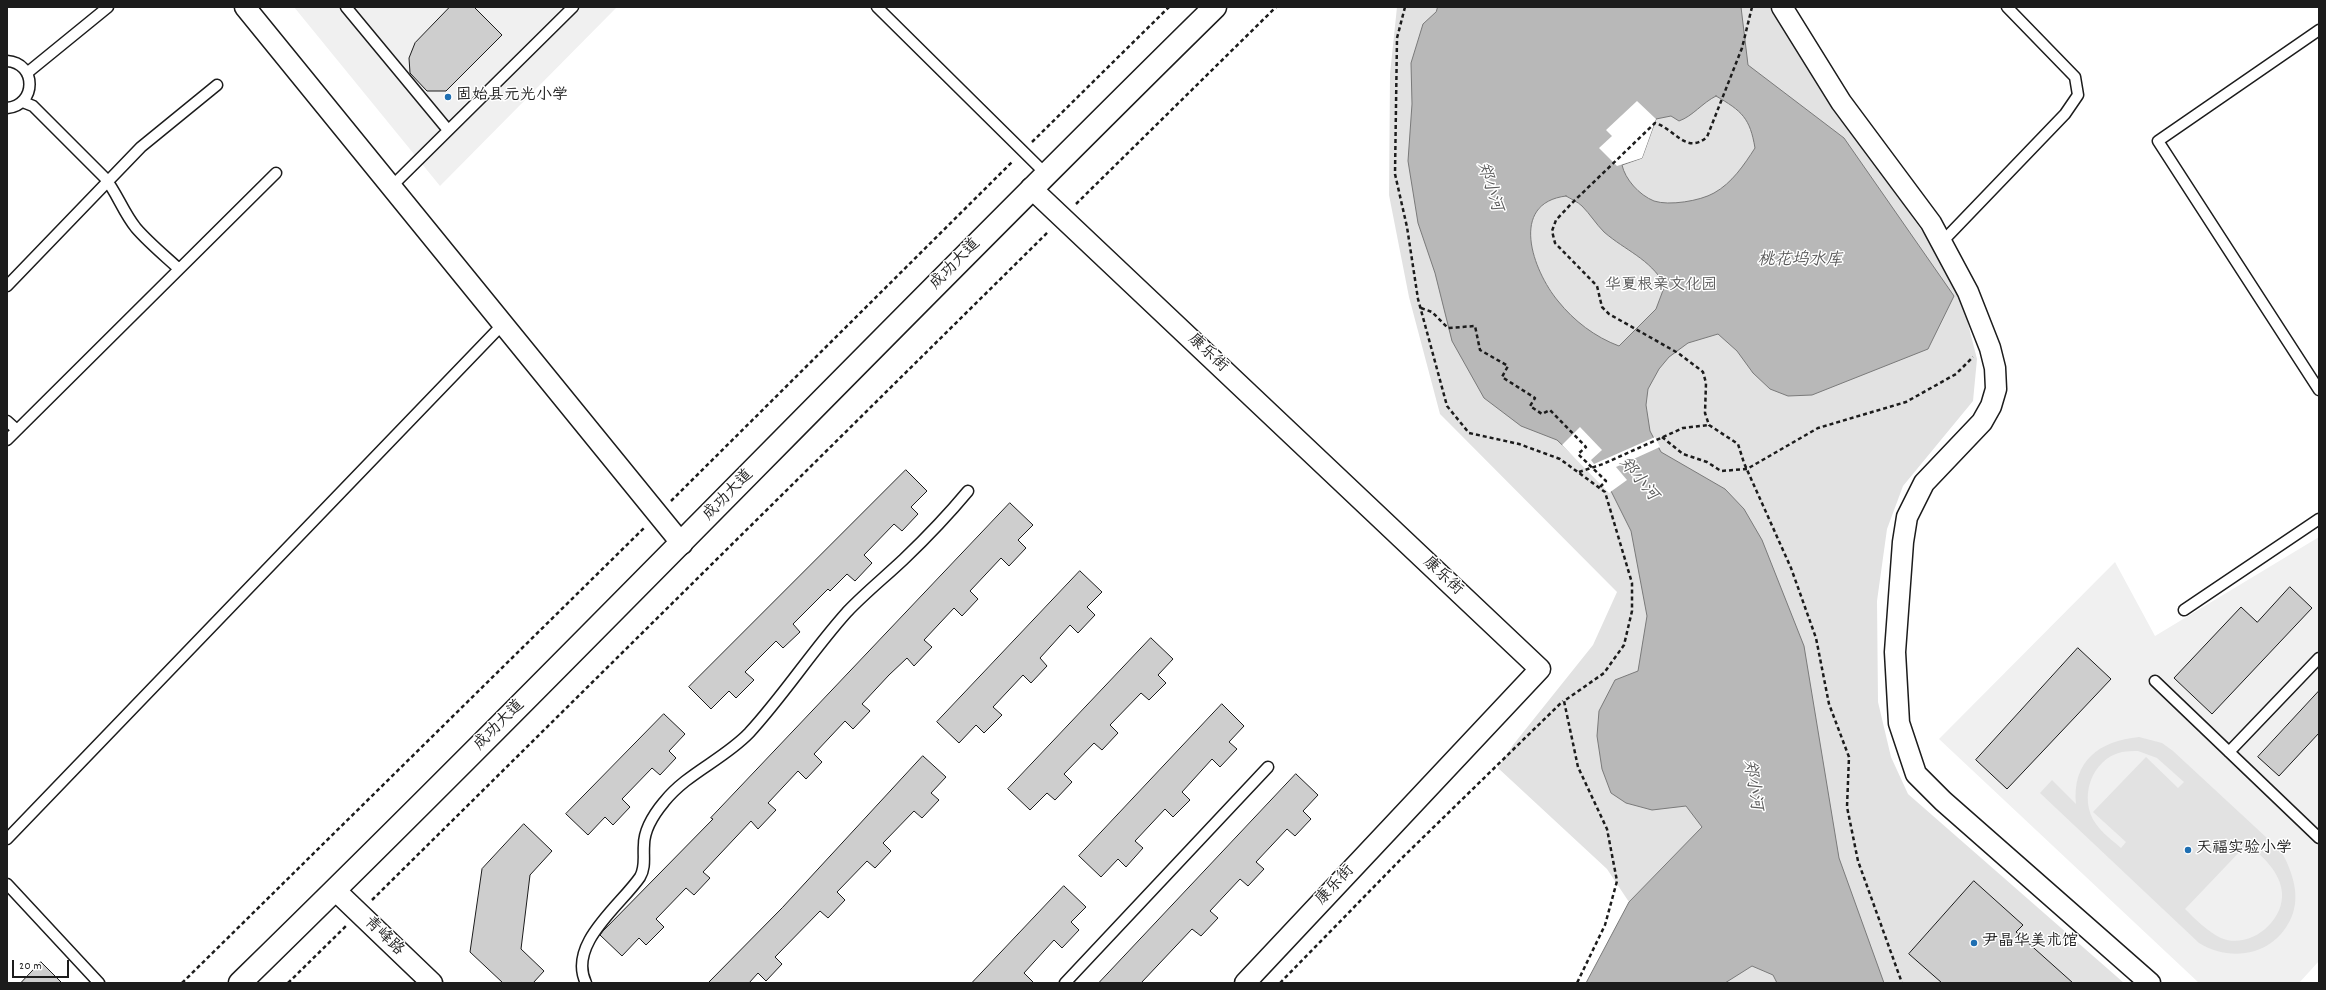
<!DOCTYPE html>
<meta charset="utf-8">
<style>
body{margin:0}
#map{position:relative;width:2326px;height:990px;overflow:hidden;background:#fff;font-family:Dekko,sans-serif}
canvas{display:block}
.frame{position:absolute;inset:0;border:8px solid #1c1c1c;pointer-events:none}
.scale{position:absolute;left:12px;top:960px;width:57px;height:18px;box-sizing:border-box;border:2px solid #1c1c1c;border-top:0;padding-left:5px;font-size:12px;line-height:14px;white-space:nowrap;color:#1c1c1c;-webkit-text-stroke:3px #fff;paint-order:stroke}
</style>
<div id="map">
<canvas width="2326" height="990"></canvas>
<div class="frame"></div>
<div class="scale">20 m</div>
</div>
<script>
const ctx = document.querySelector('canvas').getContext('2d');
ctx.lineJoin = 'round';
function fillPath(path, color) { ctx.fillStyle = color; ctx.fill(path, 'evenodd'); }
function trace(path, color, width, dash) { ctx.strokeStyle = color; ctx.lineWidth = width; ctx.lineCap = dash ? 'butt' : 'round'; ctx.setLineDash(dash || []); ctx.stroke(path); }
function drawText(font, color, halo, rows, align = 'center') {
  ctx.font = font + ' Dekko,"LXGW WenKai TC",sans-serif'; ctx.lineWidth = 3; ctx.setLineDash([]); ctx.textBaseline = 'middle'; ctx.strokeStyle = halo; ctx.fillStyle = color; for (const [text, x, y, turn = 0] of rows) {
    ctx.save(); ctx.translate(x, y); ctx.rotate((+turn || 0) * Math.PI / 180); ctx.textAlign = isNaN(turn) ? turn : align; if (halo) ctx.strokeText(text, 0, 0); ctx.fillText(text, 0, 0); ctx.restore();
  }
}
const built = new Path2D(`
 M 294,7 L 617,7 L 440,186 Z
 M 2319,537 L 2319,961 L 2299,983 L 2199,983 L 1939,739 L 2115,562 L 2155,636 Z`);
const green = new Path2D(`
 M 1397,7 L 1772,7 L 1831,101 L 1936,251 L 1964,308 L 1977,359 L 1973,401 L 1903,486 L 1887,529 L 1877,601 L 1878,702 L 1891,757 L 1908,794 L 2124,983 L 1586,983 L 1629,902 L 1607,869 L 1498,768 L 1513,745 L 1593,645 L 1617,592 L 1440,414 L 1409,297 L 1389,195 L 1390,74 Z
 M 2139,737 L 2162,743 L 2173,751 L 2281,851 C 2291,869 2300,892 2293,913 C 2279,954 2233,964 2199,943 L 2040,793 L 2052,780 L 2076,804 C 2072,761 2099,741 2139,737 ZM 2138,751 L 2157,758 L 2184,782 L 2178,788 L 2146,757 L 2093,812 L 2126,842 L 2121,848 C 2113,841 2102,833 2096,824 C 2078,799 2091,759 2122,752 C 2127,751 2133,751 2138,751 ZM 2247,844 C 2262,855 2281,873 2282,893 C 2284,922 2249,950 2221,938 C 2208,932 2195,919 2185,909 Z`);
const water = new Path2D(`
 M 1438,7 L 1741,7 L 1748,65 L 1844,138 L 1954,296 L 1928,349 L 1812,395 L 1788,396 L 1770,389 L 1753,373 L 1737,351 L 1718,334 L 1688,343 L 1669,357 L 1659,369 L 1648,389 L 1646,405 L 1650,431 L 1661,452 L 1725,489 L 1744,509 L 1762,540 L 1804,646 L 1839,858 L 1884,983 L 1777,983 L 1773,975 L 1752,966 L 1725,983 L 1586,983 L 1629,902 L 1702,827 L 1686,806 L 1652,810 L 1626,803 L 1611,793 L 1602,769 L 1597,736 L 1599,711 L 1615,680 L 1638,671 L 1647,616 L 1631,531 L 1611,491 L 1557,440 L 1521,426 L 1484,398 L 1452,341 L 1435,273 L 1418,223 L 1408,161 L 1412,104 L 1411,63 L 1423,24 L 1436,12 ZM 1716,96 C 1742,111 1750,118 1755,148 C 1744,165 1732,183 1714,193 C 1700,201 1669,206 1654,201 C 1639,195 1625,179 1622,165 L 1642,158 L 1656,119 L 1671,116 L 1679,121 C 1693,116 1702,103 1716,96 ZM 1566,196 C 1571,199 1578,202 1582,206 C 1590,214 1596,224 1604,232 C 1626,251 1649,258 1665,285 L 1656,309 L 1619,346 C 1595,337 1574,321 1558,301 C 1533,271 1508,203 1566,196 Z`);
const pier = new Path2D(`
 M 1637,101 L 1656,119 L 1642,158 L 1617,166 L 1599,148 L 1612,136 L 1606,130 Z
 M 1580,427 L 1602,450 L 1591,460 L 1594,464 L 1655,437 L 1660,447 L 1616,467 L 1627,480 L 1609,493 L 1562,445 Z`);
const building = new Path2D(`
 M 450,7 L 474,7 L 502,35 L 446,91 L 427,91 L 410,73 L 409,58 L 415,43 Z
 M 906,470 L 927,491 L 911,507 L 918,514 L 902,531 L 894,524 L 864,555 L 872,563 L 855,581 L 847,574 L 830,591 L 828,589 L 793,624 L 800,632 L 783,648 L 776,641 L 745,672 L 754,680 L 736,698 L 729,691 L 711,709 L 689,687 Z
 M 1010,503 L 1033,525 L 1018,540 L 1026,548 L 1009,566 L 1001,558 L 970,591 L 978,599 L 962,616 L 954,608 L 924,640 L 932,647 L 914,666 L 907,658 L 889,675 L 862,704 L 870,711 L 853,729 L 845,721 L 814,754 L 822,762 L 806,779 L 798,771 L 768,803 L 776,810 L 758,829 L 751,821 L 703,872 L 710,878 L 694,895 L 686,888 L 656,919 L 664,927 L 646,945 L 639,938 L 622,956 L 600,935 L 603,931 L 713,819 L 711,818 Z
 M 1080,571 L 1102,592 L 1087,607 L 1095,615 L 1078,633 L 1070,625 L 1040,658 L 1047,666 L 1031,683 L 1023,675 L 993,707 L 1002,715 L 984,733 L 976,725 L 959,743 L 937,722 Z
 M 2290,587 L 2312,608 L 2212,714 L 2174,678 L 2241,607 L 2257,622 Z
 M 1151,638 L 1173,659 L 1158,675 L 1166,683 L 1149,700 L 1141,693 L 1110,725 L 1118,733 L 1102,750 L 1094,743 L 1064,774 L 1072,782 L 1055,800 L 1047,793 L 1030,810 L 1008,789 Z
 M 2078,648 L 2111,679 L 2007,789 L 1976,760 Z
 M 2319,691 L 2319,733 L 2279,776 L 2258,757 Z
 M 1222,704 L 1244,726 L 1229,742 L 1237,749 L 1220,767 L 1212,759 L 1182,792 L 1190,800 L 1173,817 L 1165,809 L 1135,841 L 1143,848 L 1126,867 L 1118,859 L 1101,877 L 1079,856 Z
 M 664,714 L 685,734 L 669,751 L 676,758 L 660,775 L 652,768 L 622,799 L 630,807 L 613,825 L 605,817 L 588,835 L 566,814 Z
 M 923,756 L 946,777 L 931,793 L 939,800 L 922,818 L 914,811 L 883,843 L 891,851 L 875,868 L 867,861 L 837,892 L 845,900 L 828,918 L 820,911 L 775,957 L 782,964 L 766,981 L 758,973 L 749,983 L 708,983 L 782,908 Z
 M 1296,774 L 1318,795 L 1303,811 L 1311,819 L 1295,836 L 1287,829 L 1256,862 L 1264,869 L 1248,886 L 1240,879 L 1210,911 L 1218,918 L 1201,936 L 1192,929 L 1141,983 L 1099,983 Z
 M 524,824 L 552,851 L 530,875 L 521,949 L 544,971 L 533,983 L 503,983 L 470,952 L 482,869 Z
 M 1974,881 L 2023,925 L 2016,932 L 2073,983 L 1942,983 L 1909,954 Z
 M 1064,886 L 1086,907 L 1071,922 L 1079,930 L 1062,948 L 1054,940 L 1024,973 L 1034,983 L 972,983 Z
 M 41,962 L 62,983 L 21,983 Z`);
const path = new Path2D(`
 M 1405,7 L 1397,38 L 1395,174 L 1407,227 L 1418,299 L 1447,406 L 1469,433 L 1519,444 L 1560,459 L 1605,492 L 1632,583 L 1632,611 L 1624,645 L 1604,673 L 1564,701 L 1578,767 L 1607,829 L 1617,881 L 1605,925 L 1577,983
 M 1752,7 L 1742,48 L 1707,137 C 1686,155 1675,129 1655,123 L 1572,203 L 1556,220 L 1552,231 L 1555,243 L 1597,286 L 1602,307 L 1609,314 L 1678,353 L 1698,368 L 1703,372 L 1706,383 L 1705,413 L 1709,425 L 1738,444 L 1744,463 L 1791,568 L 1816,638 L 1829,704 L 1849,757 L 1847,807 L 1858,861 L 1902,983
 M 1032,142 L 1169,7
 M 1076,204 L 1276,7
 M 1421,308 L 1432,312 L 1448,328 L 1475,326 L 1480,350 L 1508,366 L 1502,377 L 1535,398 L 1530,406 L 1542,414 L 1550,410 L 1586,447 L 1578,454 L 1606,481 L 1599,488
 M 1662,437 L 1683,454 L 1707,462 L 1721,471 L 1747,469 L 1818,428 L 1906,402 L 1956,374 L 1973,357
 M 1579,472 L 1603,464 L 1683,428 L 1709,425
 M 671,501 L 1013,161
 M 372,900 L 1049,231
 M 182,983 L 645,527
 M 288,983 L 346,926
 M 1280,983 L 1402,858 L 1563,701`);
const lane = new Path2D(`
 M 346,7 L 448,130
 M 877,7 L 1046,174
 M 2319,30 L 2158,141 L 2319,390
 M 7,61 C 37,63 37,105 7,108
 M 27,73 L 108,7
 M 23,102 L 33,106 L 105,178 C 117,193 123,212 136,228 C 149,243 165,256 179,269
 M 391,187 L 573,7
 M 1942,242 L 2065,114 L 2078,95 L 2075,77 L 2007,7
 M 7,286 L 141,147 L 217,85
 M 7,421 L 17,430
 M 7,440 L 276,173
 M 2184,610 L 2319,519
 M 2155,681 L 2319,838
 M 2229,752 L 2319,658
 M 7,839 L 503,324
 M 7,884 L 99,983
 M 586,983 C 567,944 621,905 640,877 C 646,867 643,856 644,845 C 644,829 654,814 664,802 C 687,773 723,760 749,733 C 784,695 812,651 847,612 C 865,593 885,577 904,559 C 926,538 948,515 968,491
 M 1065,983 L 1268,767`);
const street = new Path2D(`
 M 245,7 L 682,544
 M 1782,7 L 1841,102 L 1931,223 L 1968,292 L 1990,348 L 1995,368 L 1996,389 L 1991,406 L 1982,422 L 1924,483 L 1907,517 L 1903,542 L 1895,652 L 1899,723 L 1916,774 L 1943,801 L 2150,983
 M 1031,188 L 1540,669 L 1245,983
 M 335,890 L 432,983`);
const primary = new Path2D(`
 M 240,983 C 569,662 887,329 1215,7`);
const markers = [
 [448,97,4,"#1f6fb2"],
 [2188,850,4,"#1f6fb2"],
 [1974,943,4,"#1f6fb2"]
];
const poiNames = [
 ["固始县元光小学",456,97],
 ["天福实验小学",2196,850],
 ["尹晶华美术馆",1982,943]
];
const streetNames = [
 ["成功大道",956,265,-46],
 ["康乐街",1207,354,43],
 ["成功大道",729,496,-46],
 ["康乐街",1442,577,43],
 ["成功大道",500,726,-45],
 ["康乐街",1336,886,-47],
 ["青峰路",383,937,44]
];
const parkNames = [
 ["华夏根亲文化园",1661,287]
];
const waterNames = [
 ["郑小河",1488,187,72],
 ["桃花坞水库",1800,262],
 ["郑小河",1637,480,50],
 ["郑小河",1751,785,81]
];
fillPath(built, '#f0f0f0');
fillPath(green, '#e2e2e2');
fillPath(water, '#b8b8b8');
trace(water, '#7a7a7a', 1);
fillPath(pier, '#fff');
fillPath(building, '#cecece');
trace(building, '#1c1c1c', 1);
trace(lane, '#1c1c1c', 13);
trace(street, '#1c1c1c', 23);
trace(primary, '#1c1c1c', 25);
trace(path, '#1c1c1c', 2.5, [4, 3]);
trace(lane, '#fff', 10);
trace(street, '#fff', 20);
trace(primary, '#fff', 22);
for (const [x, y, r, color] of markers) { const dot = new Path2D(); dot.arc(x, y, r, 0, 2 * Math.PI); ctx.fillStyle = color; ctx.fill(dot); trace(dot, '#fff', 1.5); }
drawText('16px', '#1c1c1c', '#fff', poiNames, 'left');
drawText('16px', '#1c1c1c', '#fff', streetNames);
drawText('16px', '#575757', '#fff', parkNames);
drawText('italic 17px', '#5a5a5a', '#fff', waterNames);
</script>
